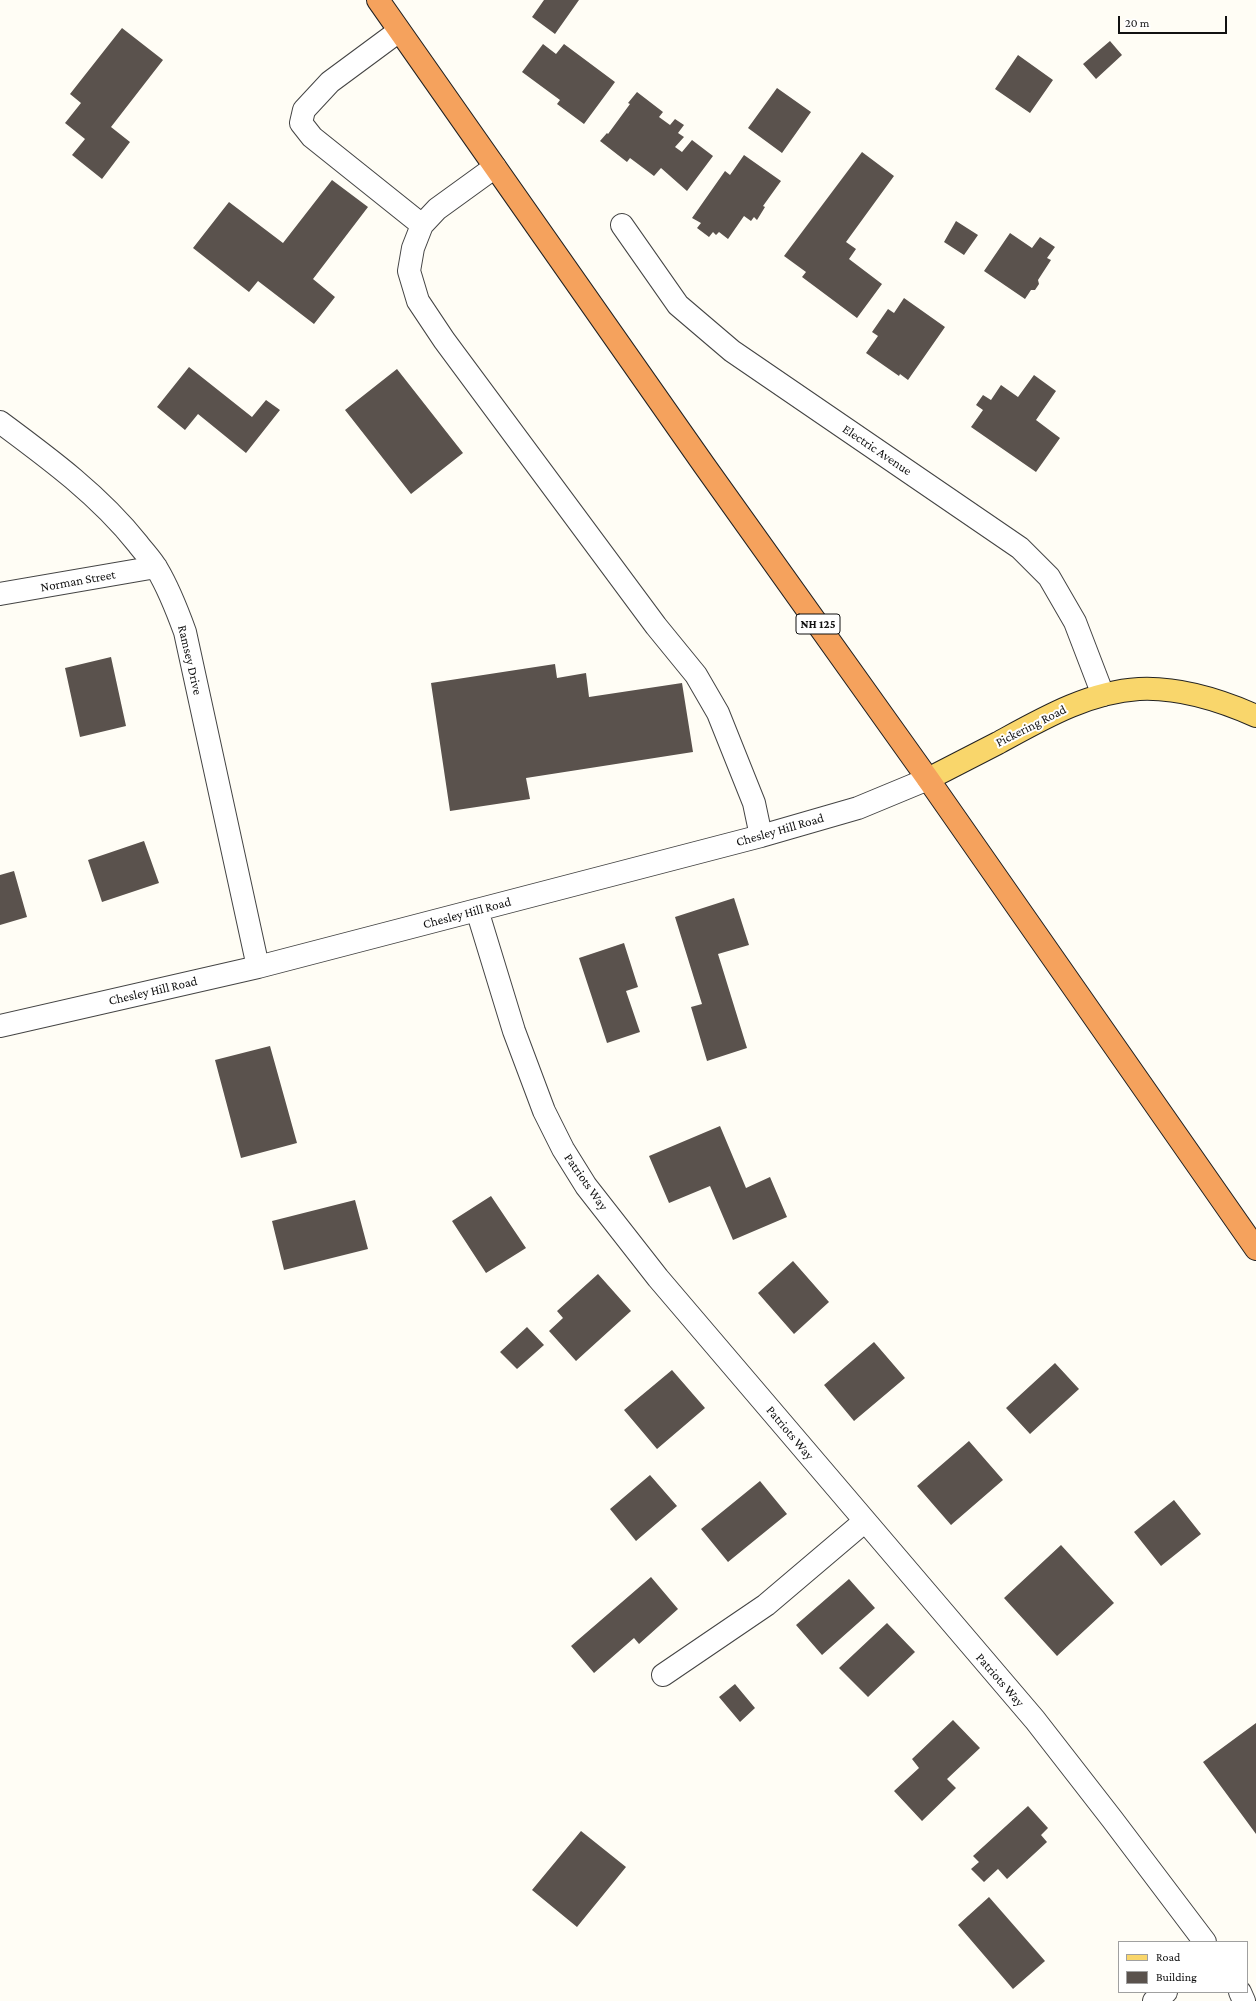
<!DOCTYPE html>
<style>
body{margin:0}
#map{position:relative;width:1256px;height:2001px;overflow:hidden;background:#fffdf5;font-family:"Crimson Pro",serif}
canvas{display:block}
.legend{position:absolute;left:1118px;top:1941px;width:130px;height:52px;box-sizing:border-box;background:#fff;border:1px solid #a0a0a0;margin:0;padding:5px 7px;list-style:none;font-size:12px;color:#111}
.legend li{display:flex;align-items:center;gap:8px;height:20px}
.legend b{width:20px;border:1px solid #a0a0a0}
.scale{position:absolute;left:1118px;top:16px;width:109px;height:18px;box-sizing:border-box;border:2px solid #111;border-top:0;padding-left:5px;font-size:12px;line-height:14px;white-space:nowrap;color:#111;-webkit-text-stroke:3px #fff;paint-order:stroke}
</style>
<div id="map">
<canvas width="1256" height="2001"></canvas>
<ul class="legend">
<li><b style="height:5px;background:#f9d66b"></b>Road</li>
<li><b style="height:11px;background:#5a524d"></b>Building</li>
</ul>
<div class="scale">20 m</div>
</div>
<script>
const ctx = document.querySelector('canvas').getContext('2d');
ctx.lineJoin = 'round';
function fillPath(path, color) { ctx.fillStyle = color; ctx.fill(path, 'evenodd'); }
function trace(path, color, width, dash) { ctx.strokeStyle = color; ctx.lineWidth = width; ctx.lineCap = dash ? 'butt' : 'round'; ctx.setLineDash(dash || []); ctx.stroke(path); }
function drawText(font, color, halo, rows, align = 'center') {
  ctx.font = font + ' "Crimson Pro",serif'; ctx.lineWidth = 4; ctx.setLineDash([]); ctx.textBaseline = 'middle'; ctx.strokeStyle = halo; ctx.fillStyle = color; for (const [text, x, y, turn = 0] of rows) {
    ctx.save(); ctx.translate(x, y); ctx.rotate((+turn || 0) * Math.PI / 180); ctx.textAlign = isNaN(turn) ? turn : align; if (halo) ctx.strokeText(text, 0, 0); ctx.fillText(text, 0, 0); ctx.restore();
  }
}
const building = new Path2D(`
 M 544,0 L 579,0 L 555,34 L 532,17 Z
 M 122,28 L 163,60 L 111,127 L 130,142 L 102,179 L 72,155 L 85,139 L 65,123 L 81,103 L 70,94 Z
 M 1110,41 L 1122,55 L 1096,79 L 1083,64 Z
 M 543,44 L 556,54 L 564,44 L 615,82 L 584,124 L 557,104 L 560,100 L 522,72 Z
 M 1018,55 L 1053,80 L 1030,113 L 995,89 Z
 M 777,88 L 811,112 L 782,153 L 748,128 Z
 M 637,92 L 663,112 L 659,117 L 670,125 L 675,119 L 684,125 L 678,133 L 684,137 L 675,147 L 682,152 L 692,140 L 713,156 L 687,191 L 661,168 L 654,176 L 630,158 L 627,162 L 600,141 L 607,133 L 608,134 L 630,104 L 628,103 Z
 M 862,152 L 894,176 L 846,242 L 856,249 L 849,259 L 882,284 L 857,318 L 802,277 L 806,272 L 784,256 Z
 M 744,155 L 781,181 L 763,206 L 765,207 L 757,220 L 754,217 L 751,221 L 744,216 L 728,239 L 719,232 L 716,235 L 713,232 L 709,237 L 697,228 L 701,223 L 692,218 L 725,171 L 730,175 Z
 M 332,180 L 368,207 L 313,279 L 335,297 L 314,324 L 258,281 L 249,292 L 193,248 L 229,202 L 283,243 Z
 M 956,221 L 978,235 L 964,255 L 944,242 Z
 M 1010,233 L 1032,248 L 1040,237 L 1055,247 L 1047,258 L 1051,260 L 1038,280 L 1039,284 L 1035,290 L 1031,290 L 1025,299 L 984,271 Z
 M 904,298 L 945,327 L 908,380 L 900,374 L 899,376 L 866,353 L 878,336 L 872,332 L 888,309 L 894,313 Z
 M 189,367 L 252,417 L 266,400 L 280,410 L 246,453 L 198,414 L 185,430 L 157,407 Z
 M 397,369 L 463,453 L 411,494 L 345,410 Z
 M 1034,375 L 1056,391 L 1036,420 L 1060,438 L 1036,472 L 971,427 L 983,410 L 976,405 L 983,395 L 991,400 L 1001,385 L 1018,397 Z
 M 111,657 L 126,726 L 80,737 L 65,668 Z
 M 555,664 L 557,678 L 586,673 L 589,697 L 682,683 L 693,752 L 526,778 L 530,799 L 450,811 L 431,683 Z
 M 144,841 L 159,883 L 102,902 L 88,860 Z
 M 14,871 L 27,917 L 0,925 L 0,875 Z
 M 734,898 L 749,945 L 718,954 L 747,1048 L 707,1061 L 691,1007 L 702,1004 L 675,917 Z
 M 624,943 L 638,987 L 626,991 L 640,1032 L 607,1043 L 579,958 Z
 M 270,1046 L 297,1143 L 241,1158 L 215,1060 Z
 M 720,1126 L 746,1188 L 770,1177 L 787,1217 L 733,1240 L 710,1186 L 669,1203 L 649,1156 Z
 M 491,1196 L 526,1248 L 486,1273 L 452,1221 Z
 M 355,1200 L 368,1249 L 284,1270 L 272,1221 Z
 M 793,1261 L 829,1302 L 794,1334 L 758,1293 Z
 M 598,1274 L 631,1311 L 576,1361 L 549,1331 L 563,1318 L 557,1311 Z
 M 527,1327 L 544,1345 L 517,1369 L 500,1352 Z
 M 874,1342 L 905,1378 L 854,1421 L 824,1385 Z
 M 1055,1363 L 1079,1389 L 1030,1434 L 1006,1408 Z
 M 672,1370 L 705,1408 L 657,1449 L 624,1410 Z
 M 969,1441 L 1003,1480 L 951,1525 L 917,1486 Z
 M 650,1475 L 677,1506 L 636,1541 L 610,1509 Z
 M 760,1481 L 787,1514 L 728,1562 L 701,1529 Z
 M 1174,1500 L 1201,1534 L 1161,1566 L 1134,1532 Z
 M 1061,1545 L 1114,1603 L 1057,1656 L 1004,1598 Z
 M 651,1577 L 678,1609 L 639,1644 L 634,1638 L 594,1673 L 571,1646 Z
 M 849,1579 L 875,1608 L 822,1655 L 796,1625 Z
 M 887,1623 L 915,1652 L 868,1697 L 839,1668 Z
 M 735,1684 L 755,1708 L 740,1722 L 719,1697 Z
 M 953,1720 L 980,1748 L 947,1779 L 956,1788 L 922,1821 L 894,1791 L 919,1768 L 912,1759 Z
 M 1256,1723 L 1256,1834 L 1203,1762 Z
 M 1028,1806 L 1048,1828 L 1041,1835 L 1047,1842 L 1007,1879 L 998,1869 L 984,1882 L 971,1869 L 979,1862 L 973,1856 Z
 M 581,1831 L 626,1867 L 577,1927 L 532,1890 Z
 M 989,1897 L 1045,1961 L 1013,1989 L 958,1925 Z`);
const minor = new Path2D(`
 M 399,31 L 330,82 L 304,110 L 301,123 L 312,137 L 422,225
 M 495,167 L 437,209 L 422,225 L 413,248 L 409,271 L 418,301 L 444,340 L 656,626 L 696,675 L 718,713 L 754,803 L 761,836
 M 622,225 L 678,305 L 732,351 L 1020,548 L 1049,577 L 1075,622 L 1103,695
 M 0,422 C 50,459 100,496 138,544 C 144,552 152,560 157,569 C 169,589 177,610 185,632 L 258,967
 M 0,594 L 156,567
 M 477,910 L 514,1031 L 544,1111 L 563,1149 L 586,1186 L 658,1278 L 1035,1720 L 1112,1819 L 1205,1942
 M 0,1026 L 258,967 L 761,836 L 858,808 L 928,779
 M 663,1675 L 766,1605 L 865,1521
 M 1240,1992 L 1244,2001
 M 1154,2001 L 1166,1992`);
const major = new Path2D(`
 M 928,779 C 951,767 975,755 998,743 C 1042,719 1088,692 1139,689 C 1179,687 1220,700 1256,716`);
const highway = new Path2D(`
 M 378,0 L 704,465 L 928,779 L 1256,1249`);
const shields = [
 [818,624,44]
];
const shieldNames = [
 ["NH 125",818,624]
];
const streetNames = [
 ["Electric Avenue",877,450,34],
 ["Norman Street",78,581,-10],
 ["Ramsey Drive",190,660,77],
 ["Pickering Road",1031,726,-27],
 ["Chesley Hill Road",780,830,-16],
 ["Chesley Hill Road",467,913,-15],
 ["Chesley Hill Road",153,991,-13],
 ["Patriots Way",586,1182,55],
 ["Patriots Way",790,1433,50],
 ["Patriots Way",1000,1680,49]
];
fillPath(building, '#5a524d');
trace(minor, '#444', 24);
trace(major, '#222', 24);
trace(highway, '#222', 24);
trace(minor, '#fff', 22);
trace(major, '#f9d66b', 22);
trace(highway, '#f5a25d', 22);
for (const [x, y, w] of shields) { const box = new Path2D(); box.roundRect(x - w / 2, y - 10, w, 20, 3); ctx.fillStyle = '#fff'; ctx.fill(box); trace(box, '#111', 1); }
drawText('bold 12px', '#111', null, shieldNames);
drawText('13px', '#111', '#fff', streetNames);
</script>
